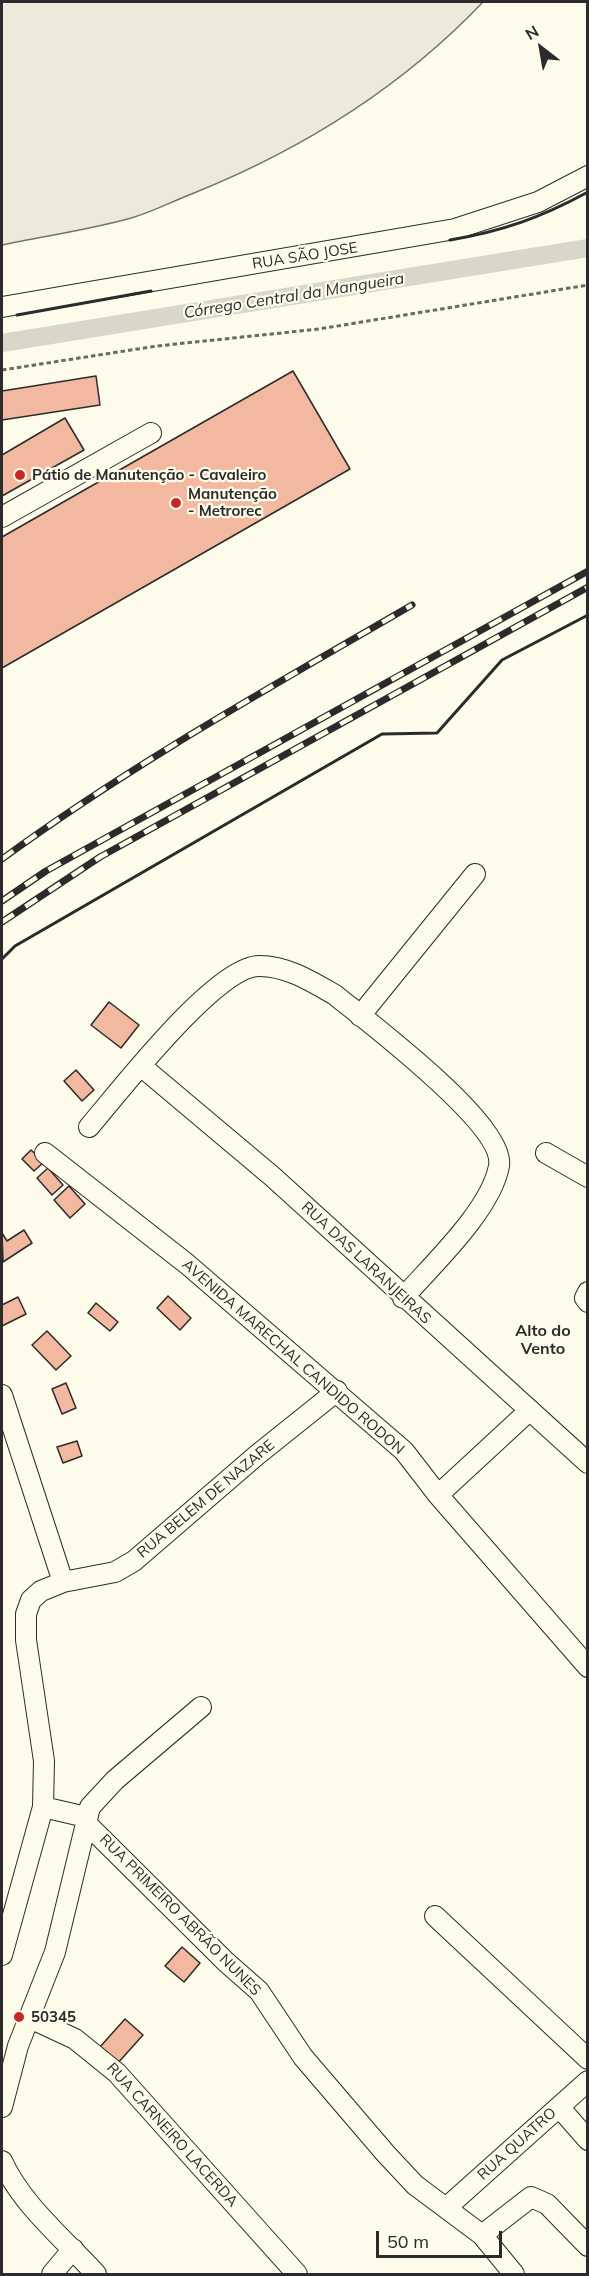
<!DOCTYPE html>
<meta charset="utf-8">
<style>
body{margin:0}
#map{position:relative;width:589px;height:2276px;overflow:hidden;background:#fdfbea;font-family:Mulish,sans-serif}
canvas{display:block}
.frame{position:absolute;inset:0;border:3px solid #2b2b2b;pointer-events:none}
.north{position:absolute;left:511px;top:18px;width:60px;height:60px;-webkit-text-stroke:4px #fdfbea;paint-order:stroke;rotate:329deg;font-size:16px;font-weight:700;line-height:24px;text-align:center;color:#2b2b2b}
.north::after{content:'';display:block;margin:auto;width:21px;height:27px;background:#2b2b2b;clip-path:polygon(50% 0,100% 100%,50% 72%,0 100%)}
.scale{position:absolute;left:376px;top:2231px;width:126px;height:27px;box-sizing:border-box;border:3px solid #2b2b2b;border-top:0;padding-left:8px;font-size:18px;line-height:21px;white-space:nowrap;color:#2b2b2b;-webkit-text-stroke:4px #fdfbea;paint-order:stroke}
</style>
<div id="map">
<canvas width="589" height="2276"></canvas>
<div class="frame"></div>
<div class="north">N</div>
<div class="scale">50 m</div>
</div>
<script>
const ctx = document.querySelector('canvas').getContext('2d');
ctx.lineJoin = 'round';
function fillPath(path, color) { ctx.fillStyle = color; ctx.fill(path, 'evenodd'); }
function trace(path, color, width, dash) { ctx.strokeStyle = color; ctx.lineWidth = width; ctx.lineCap = dash ? 'butt' : 'round'; ctx.setLineDash(dash || []); ctx.stroke(path); }
function drawText(font, color, halo, rows, align = 'center') {
  ctx.font = font + ' Mulish,sans-serif'; ctx.lineWidth = 4.5; ctx.setLineDash([]); ctx.textBaseline = 'middle'; ctx.strokeStyle = halo; ctx.fillStyle = color; for (const [text, x, y, turn = 0] of rows) {
    ctx.save(); ctx.translate(x, y); ctx.rotate((+turn || 0) * Math.PI / 180); ctx.textAlign = isNaN(turn) ? turn : align; if (halo) ctx.strokeText(text, 0, 0); ctx.fillText(text, 0, 0); ctx.restore();
  }
}
const green = new Path2D(`
 M 2,2 L 483,2 C 402,87 303,149 194,193 C 173,201 152,212 131,218 C 89,230 44,236 2,245 Z`);
const canal = new Path2D(`
 M 2,343 L 588,248`);
const building = new Path2D(`
 M 293,371 L 350,469 L 2,668 L 2,537 Z
 M 96,376 L 100,405 L 2,420 L 2,391 Z
 M 65,418 L 84,450 L 2,496 L 2,455 Z
 M 109,1002 L 139,1025 L 121,1048 L 91,1025 Z
 M 76,1070 L 94,1090 L 82,1101 L 64,1081 Z
 M 31,1150 L 44,1162 L 34,1171 L 22,1159 Z
 M 48,1168 L 63,1185 L 52,1195 L 37,1178 Z
 M 69,1186 L 85,1204 L 70,1218 L 54,1200 Z
 M 24,1230 L 32,1243 L 3,1262 L 2,1233 L 7,1241 Z
 M 168,1296 L 191,1318 L 180,1330 L 157,1308 Z
 M 18,1297 L 26,1314 L 2,1326 L 2,1305 Z
 M 96,1303 L 118,1322 L 110,1331 L 88,1313 Z
 M 47,1331 L 71,1356 L 56,1370 L 32,1345 Z
 M 66,1383 L 76,1408 L 62,1414 L 52,1389 Z
 M 77,1441 L 82,1456 L 63,1463 L 57,1447 Z
 M 182,1947 L 200,1963 L 184,1982 L 165,1966 Z
 M 125,2019 L 143,2035 L 117,2064 L 99,2048 Z`);
const path = new Path2D(`
 M 2,370 L 157,346 L 319,329 L 588,285`);
const minor = new Path2D(`
 M 2,307 L 455,229 L 538,202 L 588,176
 M 2,517 L 151,433
 M 360,1016 L 475,874
 M 141,1066 L 273,1177 L 588,1463
 M 89,1127 C 119,1092 216,966 259,966 C 287,966 311,981 335,995 C 368,1022 506,1125 499,1166 C 491,1210 432,1265 403,1298
 M 45,1153 L 187,1264 L 404,1451 L 438,1495 L 588,1667
 M 546,1153 L 588,1177
 M 588,1292 L 585,1298 L 588,1302
 M 2,1395 L 63,1582
 M 438,1495 L 530,1410
 M 43,1807 L 86,1817
 M 85,1822 L 226,1962 L 259,1991 L 303,2057 L 386,2154 L 415,2185 L 482,2235 L 514,2274
 M 435,1916 L 588,2059
 M 2,1955 L 43,1807 L 44,1761 L 26,1640 L 26,1614 L 31,1600 L 41,1591 L 63,1582 L 115,1572 L 134,1561 L 257,1455 L 337,1391
 M 30,2018 L 75,2039 L 117,2073 L 297,2274
 M 2,2107 L 18,2046 L 55,1952 L 90,1807 L 115,1780 L 201,1707
 M 559,2107 L 588,2140
 M 2,2161 C 22,2205 64,2239 96,2274
 M 446,2208 L 588,2081
 M 482,2235 L 531,2197 L 547,2204 L 588,2246
 M 52,2274 L 73,2249`);
const rail = new Path2D(`
 M 2,859 C 132,764 273,686 412,605
 M 2,901 L 46,871 L 588,571
 M 2,922 L 100,857 L 588,587`);
const wall = new Path2D(`
 M 450,240 C 503,231 540,218 588,192
 M 17,315 L 151,291
 M 2,959 L 15,946 L 382,734 L 437,733 L 502,660 L 588,615`);
const markers = [
 [20,475,6,"#c62828"],
 [176,503,6,"#c62828"],
 [19,2017,6,"#c62828"]
];
const streetNames = [
 ["RUA SÃO JOSE",305,256,-9],
 ["RUA DAS LARANJEIRAS",366,1263,43],
 ["AVENIDA MARECHAL CANDIDO RODON",293,1357,41],
 ["RUA BELEM DE NAZARE",206,1499,-40],
 ["RUA PRIMEIRO ABRÃO NUNES",180,1915,45],
 ["RUA CARNEIRO LACERDA",172,2135,48],
 ["RUA QUATRO",517,2144,-42]
];
const poiNames = [
 ["Pátio de Manutenção - Cavaleiro",32,475],
 ["Manutenção",188,494],
 ["- Metrorec",188,511],
 ["50345",31,2017]
];
const waterNames = [
 ["Córrego Central da Mangueira",294,296,-9]
];
const neighbourhoodNames = [
 ["Alto do",543,1331],
 ["Vento",543,1349]
];
fillPath(green, '#ecebdb');
trace(green, '#74746e', 1.5);
trace(canal, '#d8d7c9', 18);
fillPath(building, '#f2b8a0');
trace(building, '#2b2b2b', 1.5);
trace(minor, '#2b2b2b', 22);
trace(path, '#6a6964', 3, [4.5, 3]);
trace(minor, '#fdfbea', 20);
trace(rail, '#2b2b2b', 7);
trace(rail, '#fdfbea', 4.5, [14]);
trace(wall, '#2b2b2b', 3);
for (const [x, y, r, color] of markers) { const dot = new Path2D(); dot.arc(x, y, r, 0, 2 * Math.PI); ctx.fillStyle = color; ctx.fill(dot); trace(dot, '#fdfbea', 2); }
drawText('15px', '#2b2b2b', '#fdfbea', streetNames);
drawText('bold 15px', '#2b2b2b', '#fdfbea', poiNames, 'left');
drawText('italic 16px', '#2b2b2b', '#fdfbea', waterNames);
drawText('bold 16px', '#2b2b2b', '#fdfbea', neighbourhoodNames);
</script>
